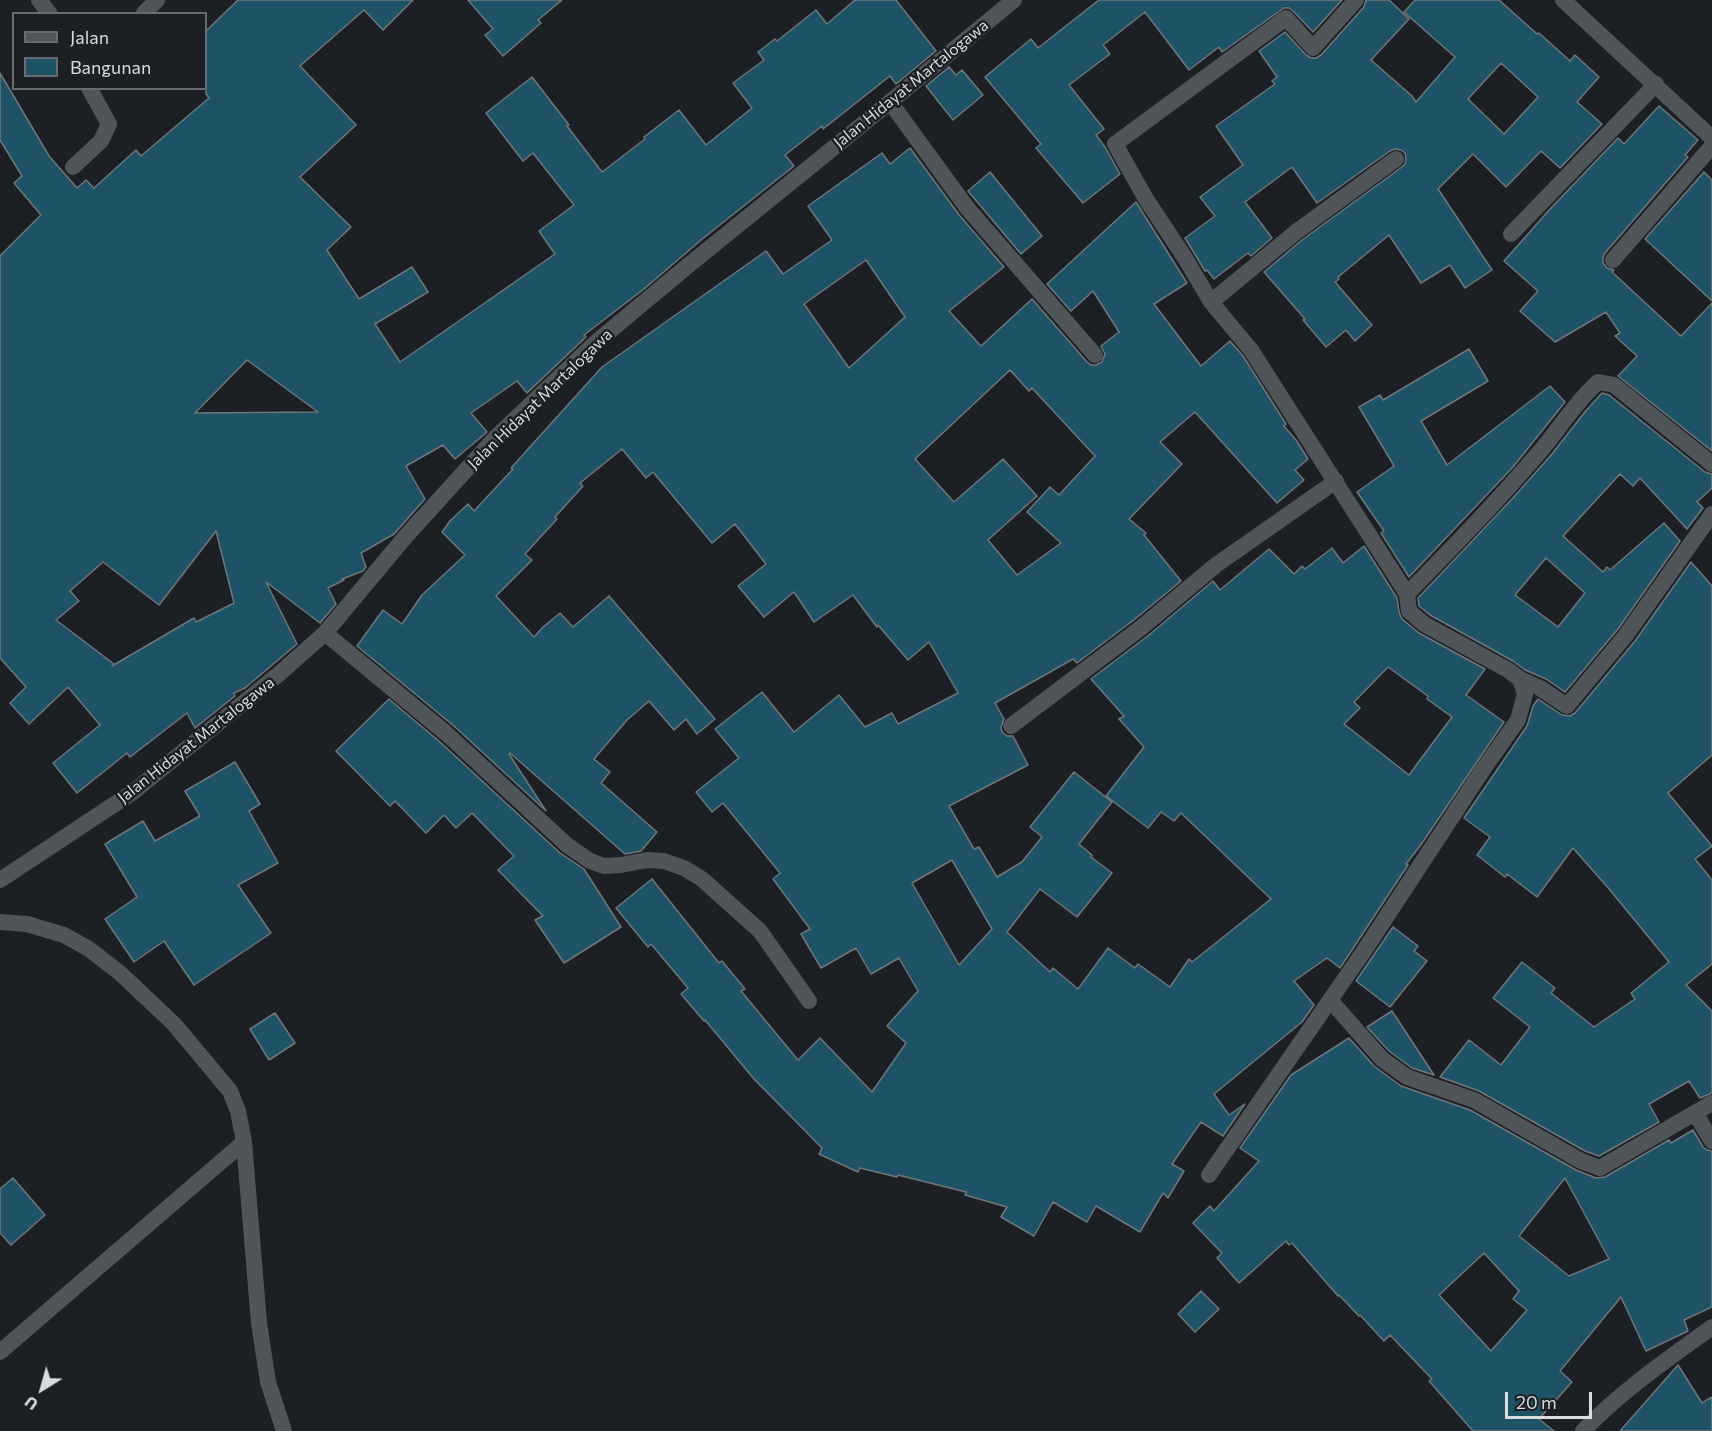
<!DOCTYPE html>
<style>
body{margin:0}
#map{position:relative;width:1712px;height:1431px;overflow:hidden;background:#1c2024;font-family:Commissioner,sans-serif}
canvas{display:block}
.legend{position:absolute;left:12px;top:12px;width:195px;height:78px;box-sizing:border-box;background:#1c2024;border:2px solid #686b6f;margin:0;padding:8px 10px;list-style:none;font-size:18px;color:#d9dcdf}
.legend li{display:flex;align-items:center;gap:12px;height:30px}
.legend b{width:30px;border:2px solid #686b6f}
.north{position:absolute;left:12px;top:1359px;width:60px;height:60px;-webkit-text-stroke:4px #1c2024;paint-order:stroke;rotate:217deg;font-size:16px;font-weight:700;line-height:24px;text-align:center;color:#d9dcdf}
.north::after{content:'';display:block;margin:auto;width:21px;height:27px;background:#d9dcdf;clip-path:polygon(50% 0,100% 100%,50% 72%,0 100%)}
.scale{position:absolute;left:1505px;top:1392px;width:87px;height:27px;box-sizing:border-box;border:3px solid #d9dcdf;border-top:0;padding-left:8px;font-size:18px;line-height:21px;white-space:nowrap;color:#d9dcdf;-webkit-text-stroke:4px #1c2024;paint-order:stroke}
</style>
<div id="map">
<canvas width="1712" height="1431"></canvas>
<ul class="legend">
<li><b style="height:8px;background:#505559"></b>Jalan</li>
<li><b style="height:16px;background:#1e5367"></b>Bangunan</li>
</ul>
<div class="north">U</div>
<div class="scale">20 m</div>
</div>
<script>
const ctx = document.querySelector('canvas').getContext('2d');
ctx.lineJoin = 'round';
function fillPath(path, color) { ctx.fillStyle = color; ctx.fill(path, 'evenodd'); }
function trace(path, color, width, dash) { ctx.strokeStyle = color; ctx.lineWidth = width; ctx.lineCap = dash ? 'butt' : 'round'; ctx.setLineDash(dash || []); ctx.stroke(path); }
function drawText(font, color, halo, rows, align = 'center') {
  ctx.font = font + ' Commissioner,sans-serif'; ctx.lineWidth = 5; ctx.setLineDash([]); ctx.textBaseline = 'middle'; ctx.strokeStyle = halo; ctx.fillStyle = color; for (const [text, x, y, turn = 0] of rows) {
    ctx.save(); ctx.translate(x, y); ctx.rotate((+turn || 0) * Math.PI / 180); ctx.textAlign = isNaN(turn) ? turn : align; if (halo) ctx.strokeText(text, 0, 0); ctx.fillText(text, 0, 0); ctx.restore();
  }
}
const building = new Path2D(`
 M 238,0 L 413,0 L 383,30 L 364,10 L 300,66 L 356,125 L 300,177 L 351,227 L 327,250 L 359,299 L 412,267 L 428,292 L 375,324 L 400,362 L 555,254 L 539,231 L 574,205 L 533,153 L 523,161 L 486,113 L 532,77 L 569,125 L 567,126 L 602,172 L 645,139 L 644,137 L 679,110 L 706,145 L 752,108 L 733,83 L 764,60 L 758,52 L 775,39 L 777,41 L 816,10 L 827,24 L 855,0 L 896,0 L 936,51 L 896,84 L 890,76 L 823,129 L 822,126 L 785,155 L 794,166 L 701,240 L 644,289 L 584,335 L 586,337 L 527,393 L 517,381 L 471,413 L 487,432 L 455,459 L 443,445 L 406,466 L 425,499 L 394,534 L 361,553 L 366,567 L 363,571 L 342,579 L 344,580 L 328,588 L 336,604 L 320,623 L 266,582 L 297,644 L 245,688 L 234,693 L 235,696 L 195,728 L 187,713 L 130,757 L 127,753 L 77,793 L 53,763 L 100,725 L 68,687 L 29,724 L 10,703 L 26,687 L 0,658 L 0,256 L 41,215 L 14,183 L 22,176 L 0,140 L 0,73 L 49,156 L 77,188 L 86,180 L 94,188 L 136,150 L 141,156 L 209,98 L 206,94 L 206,31 ZM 247,360 L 318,412 L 195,413 ZM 216,531 L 234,603 L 196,622 L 194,618 L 112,666 L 114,664 L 56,620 L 79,601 L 70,591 L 103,562 L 159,605 Z
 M 468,0 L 562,0 L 538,20 L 541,23 L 503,56 L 485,35 L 493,29 Z
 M 1099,0 L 1342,0 L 1313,32 L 1293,11 L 1289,8 L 1284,8 L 1222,52 L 1219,47 L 1189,70 L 1145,12 L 1103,45 L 1110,54 L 1069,85 L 1104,129 L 1096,135 L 1105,147 L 1120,174 L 1083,203 L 1036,148 L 1041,144 L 985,77 L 1031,39 L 1038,48 Z
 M 1366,0 L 1389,0 L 1409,19 L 1371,60 L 1412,96 L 1416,102 L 1455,57 L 1404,12 L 1415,0 L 1499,0 L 1537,34 L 1539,33 L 1570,61 L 1575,55 L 1599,77 L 1577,102 L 1602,124 L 1560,168 L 1541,151 L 1506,187 L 1473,154 L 1438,189 L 1492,270 L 1465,288 L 1450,265 L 1421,283 L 1389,235 L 1338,277 L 1339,279 L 1335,282 L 1372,325 L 1355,341 L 1346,330 L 1326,347 L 1303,320 L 1305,319 L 1264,272 L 1302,240 L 1402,167 L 1405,164 L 1406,158 L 1405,153 L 1401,150 L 1395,149 L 1390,151 L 1317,203 L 1292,167 L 1245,202 L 1272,238 L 1251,256 L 1248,253 L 1214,279 L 1207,270 L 1205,271 L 1185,238 L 1215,216 L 1200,197 L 1243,165 L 1216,126 L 1275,84 L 1272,81 L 1277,77 L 1259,51 L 1285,32 L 1306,55 L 1311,58 L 1316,58 L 1321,55 L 1364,7 ZM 1501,63 L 1538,97 L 1504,134 L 1468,99 Z
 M 949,67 L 956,75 L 962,70 L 983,95 L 953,120 L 926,86 Z
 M 1659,106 L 1698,140 L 1685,155 L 1688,157 L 1605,253 L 1603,257 L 1603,263 L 1607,268 L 1614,270 L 1612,272 L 1681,336 L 1712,303 L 1712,451 L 1618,376 L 1637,356 L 1615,336 L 1620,333 L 1606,312 L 1555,342 L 1520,311 L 1538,291 L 1504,261 L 1551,208 L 1618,138 L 1624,144 Z
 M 910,148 L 960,216 L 1004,267 L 949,311 L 981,346 L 1032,299 L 1087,362 L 1091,365 L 1096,365 L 1102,362 L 1105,354 L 1101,346 L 1119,332 L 1093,291 L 1071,311 L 1047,284 L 1136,202 L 1187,283 L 1154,304 L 1201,366 L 1230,341 L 1243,356 L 1286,424 L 1284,426 L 1296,440 L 1308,459 L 1295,470 L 1304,480 L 1277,503 L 1195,412 L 1160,442 L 1182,464 L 1129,519 L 1146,533 L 1144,535 L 1181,581 L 1135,619 L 1077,663 L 1073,659 L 995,703 L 1004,719 L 1001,727 L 1002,732 L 1007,736 L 1013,736 L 1028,765 L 949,806 L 974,849 L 979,847 L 997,877 L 1022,862 L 1042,837 L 1030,827 L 1074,772 L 1112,802 L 1079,844 L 1092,855 L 1091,857 L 1112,873 L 1077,917 L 1040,889 L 1007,932 L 1050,972 L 1053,968 L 1078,989 L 1108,948 L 1135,968 L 1138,964 L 1170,987 L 1189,959 L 1192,962 L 1271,899 L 1181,813 L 1174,821 L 1161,812 L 1148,828 L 1106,796 L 1144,747 L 1119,719 L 1124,716 L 1091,679 L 1149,635 L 1213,581 L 1220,590 L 1269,549 L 1294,574 L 1302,566 L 1305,569 L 1332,548 L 1343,563 L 1364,546 L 1397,598 L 1399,612 L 1402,619 L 1419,633 L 1485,669 L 1466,695 L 1504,722 L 1420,846 L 1406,864 L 1408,865 L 1340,968 L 1327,958 L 1294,981 L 1314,1005 L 1302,1022 L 1214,1094 L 1229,1115 L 1245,1104 L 1223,1136 L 1201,1122 L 1172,1164 L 1184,1171 L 1168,1198 L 1163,1193 L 1140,1232 L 1096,1206 L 1087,1222 L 1053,1202 L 1034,1236 L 1001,1217 L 1007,1207 L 965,1195 L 966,1192 L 898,1175 L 897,1177 L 860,1168 L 858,1172 L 819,1154 L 822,1148 L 754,1079 L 705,1020 L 704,1021 L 681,994 L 688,988 L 651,944 L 648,947 L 616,908 L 652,879 L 719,963 L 722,961 L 745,989 L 741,991 L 798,1060 L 820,1038 L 872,1092 L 906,1043 L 887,1026 L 918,991 L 899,958 L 871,974 L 856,948 L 821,968 L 801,934 L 810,929 L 773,879 L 780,873 L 723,803 L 712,812 L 696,792 L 739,758 L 715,729 L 762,692 L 794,732 L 839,695 L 865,727 L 892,713 L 898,724 L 958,693 L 929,642 L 908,660 L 878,625 L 877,627 L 853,595 L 814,622 L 794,592 L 764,617 L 738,586 L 766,564 L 735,524 L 712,543 L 653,472 L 646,478 L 622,449 L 580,483 L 583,486 L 555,517 L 557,519 L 525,554 L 532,560 L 496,596 L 534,637 L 542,628 L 560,613 L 573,627 L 609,596 L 715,719 L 697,734 L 686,719 L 674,730 L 649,701 L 627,720 L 594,759 L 610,772 L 601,783 L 657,832 L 641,851 L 625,854 L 510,753 L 509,754 L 546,811 L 454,726 L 357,646 L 383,610 L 402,624 L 422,595 L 465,555 L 442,532 L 450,521 L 468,504 L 474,511 L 513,469 L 511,468 L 602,367 L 766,251 L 783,274 L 832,240 L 808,206 L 882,153 L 890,164 ZM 866,260 L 905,317 L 849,368 L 804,304 ZM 1010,370 L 1029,391 L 1032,388 L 1095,456 L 1059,495 L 1050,487 L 1027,512 L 1061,543 L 1017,575 L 988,540 L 1037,496 L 1003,459 L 954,502 L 915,459 ZM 1388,667 L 1428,696 L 1427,699 L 1452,717 L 1409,775 L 1344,724 L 1360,708 L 1354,702 ZM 952,860 L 992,929 L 959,965 L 912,883 Z
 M 990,172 L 1042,236 L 1021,254 L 968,191 Z
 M 1704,172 L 1712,180 L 1712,301 L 1645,239 Z
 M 1469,349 L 1488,381 L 1421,421 L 1447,465 L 1550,386 L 1565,402 L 1513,467 L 1409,577 L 1381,533 L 1384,531 L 1357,492 L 1394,466 L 1359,407 L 1380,395 L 1383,400 Z
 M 1602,393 L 1609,395 L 1705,472 L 1712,474 L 1712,488 L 1697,502 L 1703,508 L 1687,529 L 1640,478 L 1633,486 L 1620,474 L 1563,536 L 1603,572 L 1607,567 L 1610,570 L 1664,523 L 1680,541 L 1618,629 L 1565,692 L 1546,679 L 1525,670 L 1513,661 L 1430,615 L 1419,606 L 1418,598 L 1513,498 L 1552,454 L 1584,413 ZM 1546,558 L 1585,593 L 1558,627 L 1515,595 Z
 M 1691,562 L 1712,586 L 1712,755 L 1668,793 L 1712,846 L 1695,859 L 1712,880 L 1712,964 L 1686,985 L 1712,1011 L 1712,1093 L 1700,1098 L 1689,1081 L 1649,1104 L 1659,1122 L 1599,1156 L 1585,1151 L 1479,1091 L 1440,1077 L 1469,1040 L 1501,1065 L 1530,1027 L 1493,998 L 1522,962 L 1555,988 L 1551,993 L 1594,1027 L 1635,999 L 1631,993 L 1669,962 L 1610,890 L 1573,848 L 1537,897 L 1507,874 L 1505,877 L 1477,855 L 1490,837 L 1464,818 L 1527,726 L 1533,706 L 1538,699 L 1562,715 L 1570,716 L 1575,713 L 1635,641 Z
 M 389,699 L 440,742 L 560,853 L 584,869 L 621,927 L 564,963 L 535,920 L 543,916 L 498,870 L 514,856 L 472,813 L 456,828 L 444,815 L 426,833 L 395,801 L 390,806 L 336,751 Z
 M 235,762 L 260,804 L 249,811 L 278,863 L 238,885 L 271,933 L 194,985 L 164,941 L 134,962 L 105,919 L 137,897 L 105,844 L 143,821 L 155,841 L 200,816 L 185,791 Z
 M 1393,927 L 1418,946 L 1414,951 L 1427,961 L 1390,1007 L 1356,981 Z
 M 1392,1011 L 1434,1075 L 1412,1068 L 1389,1051 L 1367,1027 Z
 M 275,1013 L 295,1043 L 269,1060 L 250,1029 Z
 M 1349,1038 L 1374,1066 L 1401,1086 L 1470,1110 L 1576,1170 L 1596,1178 L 1605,1177 L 1669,1140 L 1671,1143 L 1693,1130 L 1703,1147 L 1707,1150 L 1712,1151 L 1712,1307 L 1684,1320 L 1688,1331 L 1646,1351 L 1621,1297 L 1560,1371 L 1572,1382 L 1539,1419 L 1554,1431 L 1473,1431 L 1429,1381 L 1432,1379 L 1390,1335 L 1384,1341 L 1360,1315 L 1359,1316 L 1339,1295 L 1338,1296 L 1292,1243 L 1289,1245 L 1286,1241 L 1239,1283 L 1217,1258 L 1222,1253 L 1193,1223 L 1210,1206 L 1214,1211 L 1259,1161 L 1240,1148 L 1291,1075 ZM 1565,1178 L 1609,1259 L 1569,1276 L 1519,1236 ZM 1484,1253 L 1519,1291 L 1513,1299 L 1527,1310 L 1491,1351 L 1439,1295 Z
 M 13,1178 L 45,1215 L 11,1245 L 0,1233 L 0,1189 Z
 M 1201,1291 L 1219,1309 L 1195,1332 L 1178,1314 Z
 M 1678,1365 L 1702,1403 L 1712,1397 L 1712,1431 L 1620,1431 Z`);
const minor = new Path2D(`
 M 39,0 L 50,14
 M 144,13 L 157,0
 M 890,102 L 968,209 L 1095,355
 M 73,167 L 101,141 L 109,124 L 89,88
 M 1511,234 L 1656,84
 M 1613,260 L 1712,146
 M 1211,302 L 1296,232 L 1396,159
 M 1407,594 C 1451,549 1495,504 1536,456 C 1557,433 1574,403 1598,382 L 1614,385 L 1712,464
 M 325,633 L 447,734 L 567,845 L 590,861 L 604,866 L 621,865 L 647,860 L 664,861 L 684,868 L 702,879 L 760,931 L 809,1001
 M 1520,679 L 1540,688 L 1567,706 L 1626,635 L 1712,514
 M 1011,726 L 1142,627 L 1216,565 L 1336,481
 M 0,880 L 133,792 L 279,674 L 325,633 L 406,536 L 496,437 L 594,344 L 690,264 L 890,102 L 1014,0
 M 0,922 L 27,924 L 64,935 L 89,949 L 120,973 L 174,1024 L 230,1091 L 238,1111 L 244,1142 L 259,1323 L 268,1382 L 284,1431
 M 1330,1000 L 1382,1059 L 1407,1077 L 1474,1100 L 1581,1161 L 1600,1168 L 1712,1103
 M 1695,1113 L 1712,1141
 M 1209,1175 L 1364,951 L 1484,768 L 1518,720 L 1525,694 L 1520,679 L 1508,670 L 1424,624 L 1409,611 L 1407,594 L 1251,350 L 1211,302 L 1185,258 L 1146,199 L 1115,144 L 1286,18 L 1313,48 L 1356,0
 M 0,1352 L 244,1142
 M 1583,1431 C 1621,1391 1668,1359 1712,1327`);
const tertiary = new Path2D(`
 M 1563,0 L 1712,138`);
const streetNames = [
 ["Jalan Hidayat Martalogawa",911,84,-39],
 ["Jalan Hidayat Martalogawa",540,399,-44],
 ["Jalan Hidayat Martalogawa",196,740,-38]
];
fillPath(building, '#1e5367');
trace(building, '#6f7679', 1.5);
trace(minor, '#505559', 16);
trace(tertiary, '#505559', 16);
drawText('16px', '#d9dcdf', '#1c2024', streetNames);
</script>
